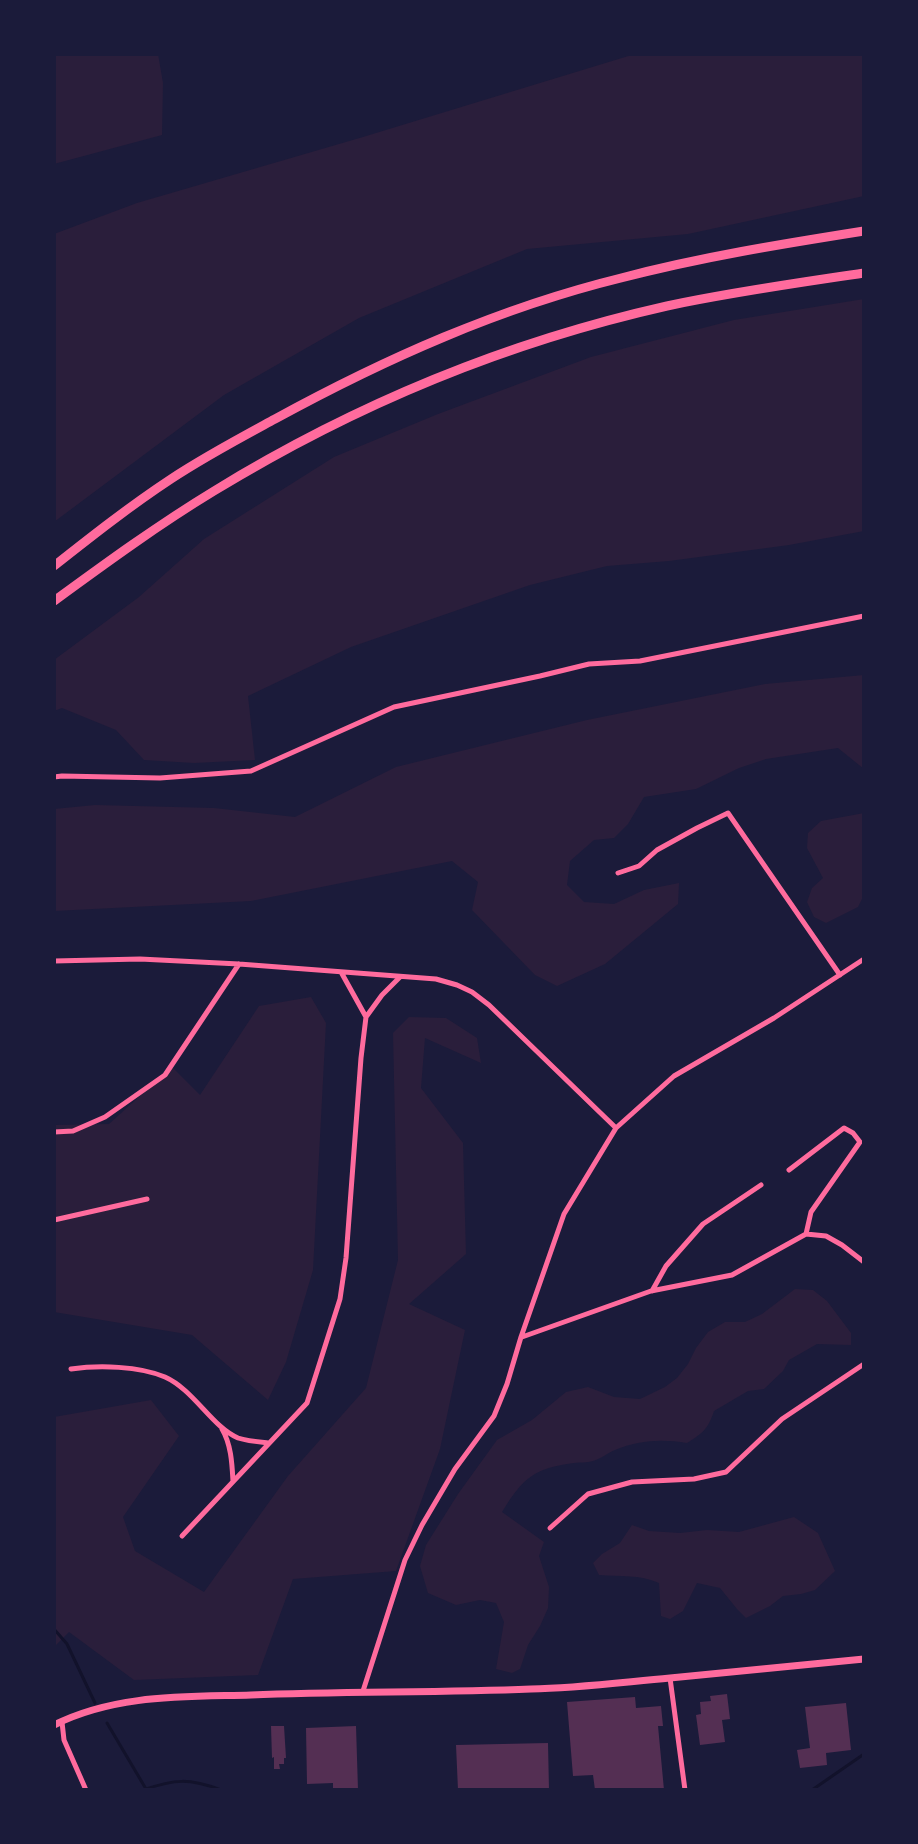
<!DOCTYPE html>
<style>
body{margin:0}
#map{position:relative;width:918px;height:1844px;overflow:hidden;background:#1b1b3a;font-family:"Fira Sans",sans-serif}
canvas{display:block}
.frame{position:absolute;inset:0;border:56px solid #1b1b3a;pointer-events:none}
</style>
<div id="map">
<canvas width="918" height="1844"></canvas>
<div class="frame"></div>
</div>
<script>
const ctx = document.querySelector('canvas').getContext('2d');
ctx.lineJoin = 'round';
function fillPath(path, color) { ctx.fillStyle = color; ctx.fill(path, 'evenodd'); }
function trace(path, color, width, dash) { ctx.strokeStyle = color; ctx.lineWidth = width; ctx.lineCap = dash ? 'butt' : 'round'; ctx.setLineDash(dash || []); ctx.stroke(path); }
const green = new Path2D(`
 M 54,54 L 158,54 L 163,83 L 162,135 L 54,164 Z
 M 635,54 L 864,54 L 864,196 L 688,234 L 527,249 L 359,318 L 224,395 L 54,522 L 54,234 L 137,203 L 363,137 Z
 M 864,299 L 864,531 L 789,545 L 669,561 L 607,566 L 530,585 L 351,647 L 248,696 L 255,760 L 194,763 L 144,760 L 116,730 L 62,708 L 54,711 L 54,660 L 139,597 L 204,539 L 334,457 L 438,414 L 591,357 L 734,320 Z
 M 864,675 L 864,769 L 838,748 L 766,759 L 739,768 L 696,789 L 644,797 L 628,824 L 614,838 L 594,840 L 570,861 L 567,885 L 584,902 L 614,904 L 644,890 L 679,883 L 678,904 L 605,964 L 557,986 L 535,975 L 472,910 L 478,882 L 452,861 L 251,901 L 54,911 L 54,809 L 95,805 L 214,808 L 295,817 L 396,767 L 587,720 L 765,684 Z
 M 864,813 L 864,895 L 858,907 L 826,923 L 814,917 L 807,902 L 812,888 L 823,878 L 807,848 L 808,833 L 821,821 Z
 M 311,997 L 326,1023 L 313,1270 L 286,1362 L 268,1400 L 192,1335 L 54,1312 L 54,1125 L 109,1124 L 172,1067 L 200,1095 L 259,1006 Z
 M 409,1017 L 446,1018 L 477,1038 L 481,1063 L 425,1038 L 421,1088 L 463,1143 L 466,1254 L 409,1304 L 465,1330 L 440,1449 L 396,1571 L 293,1579 L 258,1675 L 134,1680 L 69,1632 L 54,1647 L 54,1417 L 151,1400 L 179,1436 L 123,1517 L 135,1551 L 204,1592 L 288,1476 L 366,1388 L 398,1260 L 393,1033 Z
 M 795,1289 L 813,1290 L 827,1301 L 851,1333 L 851,1345 L 817,1344 L 789,1360 L 783,1371 L 764,1389 L 748,1391 L 714,1411 C 708,1429 703,1433 687,1443 C 662,1439 639,1440 615,1450 C 607,1453 601,1459 593,1461 C 587,1463 580,1462 574,1463 C 534,1468 523,1478 502,1512 L 544,1542 L 539,1556 L 549,1587 L 548,1608 L 540,1626 L 528,1645 L 520,1669 L 512,1673 L 496,1669 L 504,1622 L 496,1603 L 480,1600 L 456,1605 L 428,1593 L 420,1566 L 426,1545 L 458,1494 L 497,1440 L 532,1420 L 566,1392 L 588,1387 L 614,1397 L 640,1399 L 665,1387 L 677,1378 L 688,1364 L 696,1348 L 708,1332 L 725,1322 L 745,1322 L 762,1314 Z
 M 794,1517 L 818,1533 L 835,1571 L 815,1590 L 801,1594 L 783,1596 L 770,1606 L 746,1618 L 737,1609 L 720,1588 L 697,1583 L 683,1611 L 670,1619 L 661,1616 L 659,1583 C 639,1574 621,1577 599,1575 L 593,1563 L 602,1554 L 620,1543 L 632,1525 L 649,1531 L 680,1533 L 707,1530 L 739,1532 Z`);
const stream = new Path2D(`
 M 54,1629 L 67,1644 L 95,1703
 M 107,1723 L 146,1789
 M 143,1790 C 175,1779 189,1778 221,1790
 M 812,1790 L 864,1754`);
const building = new Path2D(`
 M 727,1694 L 730,1719 L 722,1720 L 725,1742 L 700,1745 L 696,1715 L 701,1714 L 700,1702 L 711,1701 L 710,1696 Z
 M 635,1697 L 636,1708 L 661,1706 L 663,1726 L 658,1726 L 664,1790 L 595,1790 L 593,1775 L 573,1776 L 567,1702 Z
 M 846,1703 L 851,1750 L 826,1753 L 827,1765 L 800,1768 L 797,1750 L 810,1748 L 805,1707 Z
 M 271,1726 L 284,1726 L 286,1758 L 284,1758 L 284,1764 L 279,1764 L 280,1769 L 274,1769 L 274,1757 L 272,1758 Z
 M 356,1726 L 358,1790 L 333,1790 L 333,1783 L 307,1784 L 306,1728 Z
 M 548,1743 L 549,1790 L 458,1790 L 456,1745 Z`);
const minor = new Path2D(`
 M 54,777 L 62,776 L 160,778 L 251,771 L 394,707 L 540,676 L 589,664 L 640,661 L 864,616
 M 618,873 L 639,866 L 657,850 L 697,828 L 728,813 L 840,975
 M 54,961 L 140,959 L 239,964 L 436,979 L 457,985 L 472,992 L 489,1005 L 616,1128
 M 341,972 L 366,1017
 M 54,1132 L 73,1131 L 105,1117 L 165,1075 L 239,964
 M 789,1170 L 844,1128 L 853,1133 L 860,1142 L 811,1212 L 806,1234
 M 54,1220 L 147,1199
 M 652,1291 L 666,1266 L 703,1224 L 761,1185
 M 522,1337 L 651,1291 L 732,1275 L 806,1234 L 826,1236 L 842,1245 L 864,1262
 M 71,1369 C 99,1365 139,1366 165,1377 C 194,1390 212,1427 238,1438 C 247,1441 259,1442 269,1443
 M 222,1429 C 231,1444 232,1463 233,1481
 M 550,1528 L 588,1494 L 632,1482 L 694,1479 L 726,1472 L 782,1419 L 864,1364
 M 182,1536 L 307,1403 L 340,1299 L 346,1258 L 361,1058 L 366,1017 L 382,995 L 400,977
 M 670,1678 L 685,1790
 M 363,1691 L 405,1560 L 422,1525 L 455,1469 L 494,1416 L 507,1384 L 521,1337 L 564,1214 L 616,1128 L 674,1076 L 774,1018 L 864,959
 M 62,1722 L 64,1740 L 86,1790`);
const secondary = new Path2D(`
 M 54,1725 C 116,1694 184,1697 251,1695 C 344,1691 437,1693 531,1689 C 577,1688 624,1682 670,1678 C 735,1672 799,1665 864,1659`);
const motorway = new Path2D(`
 M 54,566 C 92,536 130,506 171,479 C 204,457 240,438 275,419 C 385,359 499,308 621,278 C 701,257 782,244 864,231
 M 54,601 C 106,563 158,525 214,491 C 353,406 507,342 667,306 C 732,292 798,283 864,273`);
fillPath(green, '#2a1e3b');
trace(stream, '#12122b', 3);
fillPath(building, '#542f53');
trace(minor, '#ff6b9d', 5);
trace(secondary, '#ff6b9d', 7);
trace(motorway, '#ff6b9d', 9);
</script>
